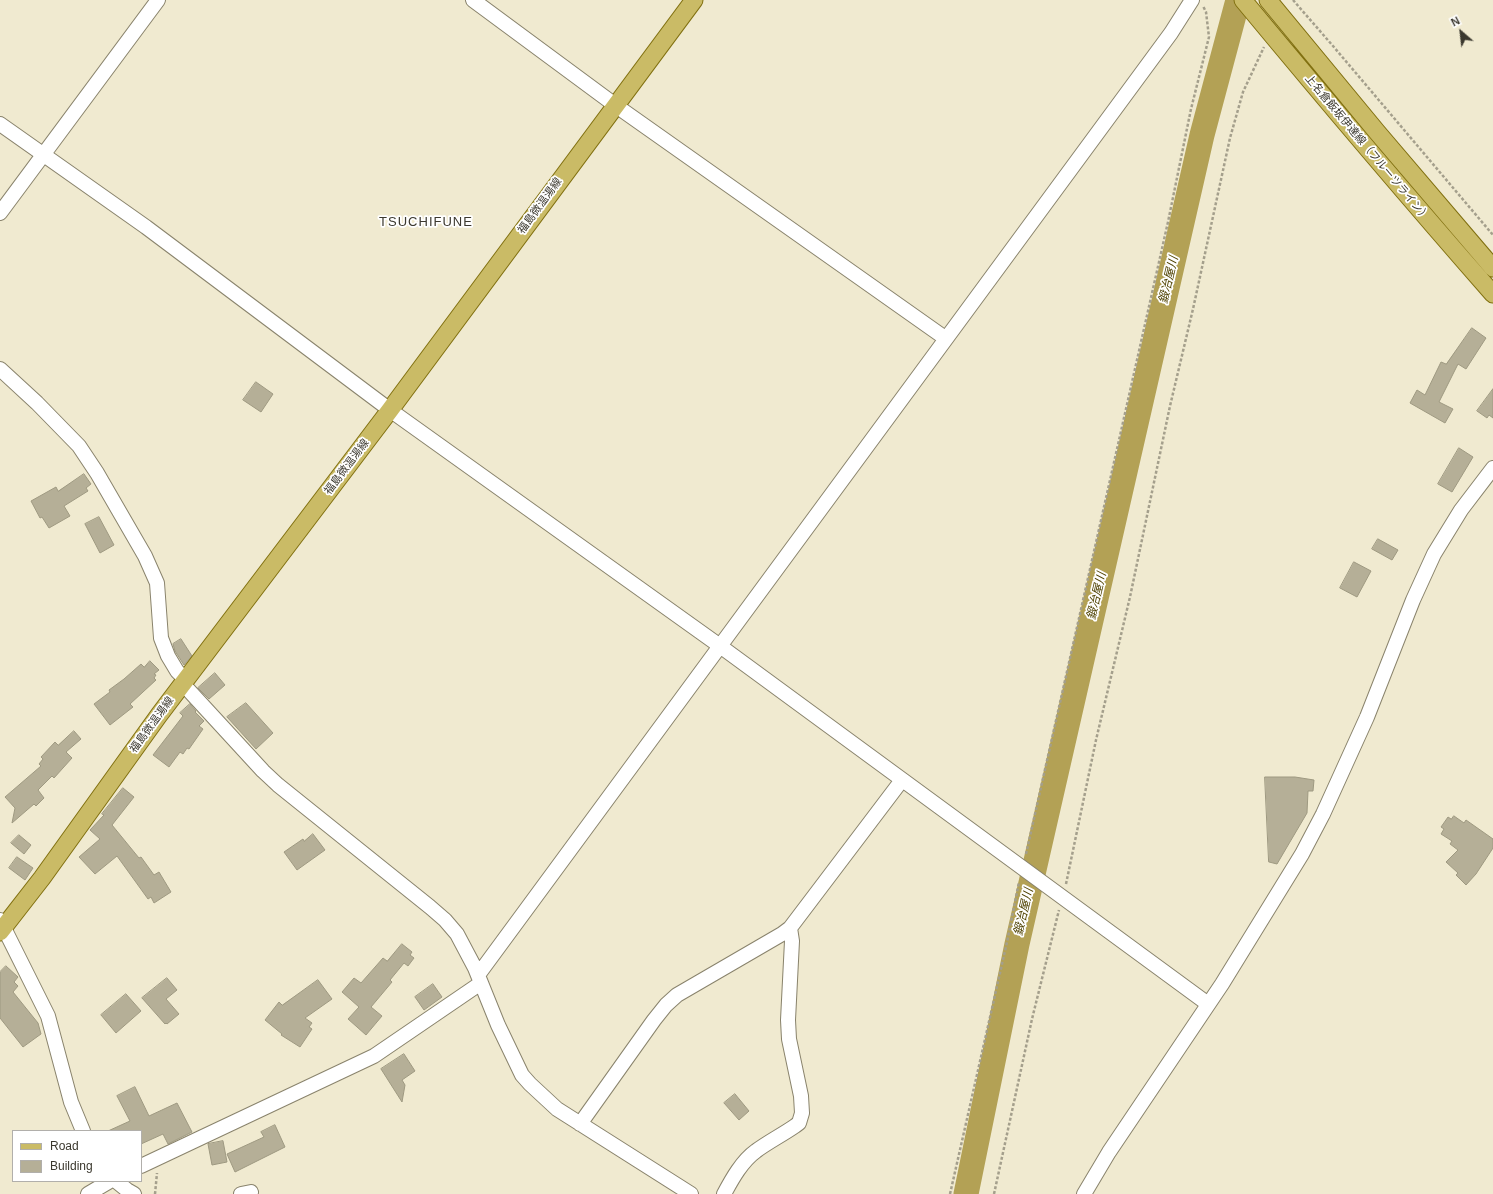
<!DOCTYPE html>
<meta charset="utf-8">
<style>
body{margin:0}
#map{position:relative;width:1493px;height:1194px;overflow:hidden;background:#f0ead0;font-family:Helvetica,sans-serif}
canvas{display:block}
.legend{position:absolute;left:12px;top:1130px;width:130px;height:52px;box-sizing:border-box;background:#fff;border:1px solid #b1afab;margin:0;padding:5px 7px;list-style:none;font-size:12px;color:#3b382e}
.legend li{display:flex;align-items:center;gap:8px;height:20px}
.legend b{width:20px;border:1px solid #b1afab}
.north{position:absolute;left:1441px;top:12px;width:40px;height:40px;-webkit-text-stroke:3px #fff;paint-order:stroke;rotate:332deg;font-size:11px;font-weight:700;line-height:16px;text-align:center;color:#3b382e}
.north::after{content:'';display:block;margin:auto;width:14px;height:18px;background:#3b382e;clip-path:polygon(50% 0,100% 100%,50% 72%,0 100%)}
</style>
<div id="map">
<canvas width="1493" height="1194"></canvas>
<ul class="legend">
<li><b style="height:5px;background:#cabb66"></b>Road</li>
<li><b style="height:11px;background:#b5af97"></b>Building</li>
</ul>
<div class="north">N</div>
</div>
<script>
const ctx = document.querySelector('canvas').getContext('2d');
ctx.lineJoin = 'round';
function trace(path, color, width, dash) { ctx.strokeStyle = color; ctx.lineWidth = width; ctx.lineCap = dash ? 'butt' : 'round'; ctx.setLineDash(dash || []); ctx.stroke(path); }
function fillPath(path, color) { ctx.fillStyle = color; ctx.fill(path, 'evenodd'); }
function drawText(font, color, halo, rows, align = 'center') {
  ctx.font = font + ' Helvetica,"Noto Sans JP",sans-serif'; ctx.lineWidth = 3.5; ctx.setLineDash([]); ctx.textBaseline = 'middle'; ctx.strokeStyle = halo; ctx.fillStyle = color; for (const [text, x, y, turn = 0] of rows) {
    ctx.save(); ctx.translate(x, y); ctx.rotate((+turn || 0) * Math.PI / 180); ctx.textAlign = isNaN(turn) ? turn : align; if (halo) ctx.strokeText(text, 0, 0); ctx.fillText(text, 0, 0); ctx.restore();
  }
}
const river = new Path2D(`
 M 966,1194 L 1017,944 L 1202,135 L 1238,0`);
const building = new Path2D(`
 M 1472,328 L 1486,338 L 1466,369 L 1458,364 L 1439,402 L 1453,409 L 1445,423 L 1410,403 L 1417,390 L 1425,395 L 1441,362 L 1446,364 Z
 M 256,382 L 273,394 L 261,412 L 243,400 Z
 M 1493,389 L 1493,418 L 1489,415 L 1487,418 L 1477,411 Z
 M 1459,448 L 1473,457 L 1452,492 L 1438,484 Z
 M 84,474 L 91,484 L 86,488 L 88,491 L 64,506 L 70,516 L 49,528 L 42,517 L 40,518 L 31,501 L 56,487 L 58,491 Z
 M 99,517 L 114,545 L 100,553 L 85,524 Z
 M 1378,539 L 1398,550 L 1392,560 L 1372,549 Z
 M 1354,562 L 1371,571 L 1357,597 L 1340,588 Z
 M 181,639 L 192,656 L 184,665 L 175,651 L 173,644 Z
 M 150,661 L 159,670 L 154,674 L 156,675 L 154,678 L 156,680 L 130,704 L 133,707 L 110,725 L 94,704 L 110,692 L 109,690 L 124,679 L 141,664 L 144,667 Z
 M 215,673 L 225,685 L 209,699 L 198,688 Z
 M 246,703 L 273,733 L 256,749 L 227,717 Z
 M 190,704 L 196,711 L 195,712 L 204,721 L 199,726 L 203,729 L 189,749 L 187,748 L 183,754 L 180,752 L 169,767 L 153,755 L 183,716 L 180,713 Z
 M 74,731 L 81,739 L 66,752 L 72,758 L 54,778 L 52,776 L 38,790 L 44,798 L 36,806 L 34,804 L 12,823 L 15,808 L 5,797 L 41,766 L 39,764 L 43,759 L 41,757 L 55,742 L 58,745 Z
 M 1265,777 L 1295,777 L 1314,780 L 1313,791 L 1308,791 L 1307,813 L 1277,864 L 1269,862 Z
 M 123,788 L 134,797 L 112,825 L 139,858 L 141,857 L 154,875 L 159,872 L 171,892 L 154,903 L 151,897 L 148,899 L 117,856 L 95,874 L 79,857 L 100,839 L 90,830 L 104,815 L 102,814 Z
 M 1454,816 L 1464,823 L 1466,820 L 1493,839 L 1493,848 L 1476,874 L 1466,885 L 1456,875 L 1458,873 L 1446,862 L 1458,850 L 1450,844 L 1452,841 L 1441,834 L 1444,829 L 1441,827 L 1448,817 L 1451,819 Z
 M 313,834 L 325,850 L 297,870 L 284,852 L 303,839 L 304,841 Z
 M 19,835 L 31,845 L 24,854 L 11,843 Z
 M 17,857 L 33,868 L 25,880 L 9,868 Z
 M 402,944 L 412,952 L 410,955 L 414,958 L 408,966 L 404,963 L 390,980 L 392,982 L 371,1007 L 382,1016 L 366,1035 L 348,1019 L 359,1007 L 342,992 L 354,978 L 361,983 L 383,958 L 387,961 Z
 M 6,966 L 18,977 L 14,982 L 18,986 L 13,992 L 38,1023 L 41,1034 L 23,1047 L 0,1018 L 0,972 Z
 M 167,978 L 177,990 L 166,999 L 179,1014 L 167,1024 L 166,1023 L 165,1024 L 142,998 Z
 M 318,980 L 332,999 L 305,1018 L 312,1023 L 309,1027 L 312,1029 L 300,1047 L 281,1035 L 282,1034 L 265,1020 L 279,1002 L 282,1005 Z
 M 433,984 L 442,997 L 424,1010 L 415,997 Z
 M 126,994 L 141,1011 L 116,1033 L 101,1015 Z
 M 404,1054 L 415,1071 L 402,1080 L 405,1085 L 402,1102 L 381,1069 Z
 M 135,1087 L 149,1116 L 177,1103 L 192,1132 L 168,1144 L 163,1134 L 141,1144 L 141,1131 L 108,1131 L 130,1121 L 117,1096 Z
 M 735,1094 L 749,1111 L 739,1120 L 724,1103 Z
 M 275,1125 L 285,1147 L 235,1172 L 227,1154 L 264,1137 L 261,1132 Z
 M 223,1141 L 227,1162 L 212,1165 L 208,1144 Z`);
const path = new Path2D(`
 M 1293,0 L 1333,46 L 1493,235
 M 1026,854 L 1168,222 L 1191,109 L 1209,37 L 1206,12 L 1203,6
 M 1066,884 L 1096,740 L 1130,597 L 1170,406 L 1193,309 L 1230,138 L 1243,92 L 1264,47
 M 155,1194 L 157,1173
 M 950,1194 L 1007,942 L 1019,882
 M 994,1194 L 1032,1019 L 1059,910`);
const minor = new Path2D(`
 M 473,0 L 615,105 L 945,338
 M 0,124 L 146,227 L 390,410 L 720,646 L 1208,1004
 M 0,213 L 158,0
 M 0,369 L 37,403 L 79,446 L 97,473 L 145,556 L 157,583 L 161,638 L 168,656 L 177,671 L 186,680
 M 183,684 L 263,771 L 278,785 L 430,907 L 445,920 L 457,934 L 475,968 L 498,1025 L 522,1075 L 530,1084 L 557,1109 L 691,1194
 M 0,920 L 48,1016 L 71,1102 L 83,1131
 M 478,975 L 1171,33 L 1192,0
 M 580,1124 L 654,1020 L 666,1005 L 677,995 L 782,934 L 790,928 L 902,780
 M 141,1166 L 374,1056 L 481,983
 M 116,1181 L 127,1190 L 134,1194
 M 88,1194 L 110,1181
 M 241,1194 L 251,1192
 M 724,1194 C 732,1179 742,1161 756,1151 C 768,1142 782,1135 795,1126 L 799,1123 L 802,1113 L 801,1096 L 789,1039 L 788,1020 L 792,941 L 790,928
 M 1084,1194 L 1109,1152 L 1222,984 L 1302,854 L 1323,814 L 1367,717 L 1413,600 L 1434,554 L 1461,510 L 1493,468`);
const major = new Path2D(`
 M 1243,0 C 1325,99 1408,197 1493,294
 M 1268,0 L 1377,132 L 1493,268
 M 0,932 L 42,878 L 159,715 L 390,410 L 694,0`);
const streetNames = [
 ["上名倉飯坂伊達線（フルーツライン）",1367,148,50],
 ["福島微温湯線",540,206,-54],
 ["福島微温湯線",347,467,-53],
 ["福島微温湯線",152,725,-54]
];
const waterNames = [
 ["鍛冶屋川",1169,280,-77],
 ["鍛冶屋川",1097,596,-77],
 ["鍛冶屋川",1024,912,-77]
];
const quarterNames = [
 ["TSUCHIFUNE",426,222]
];
trace(river, '#b3a155', 25);
fillPath(building, '#b5af97');
trace(building, '#9e9981', 1);
trace(minor, '#89836c', 16);
trace(major, '#817010', 19);
trace(path, '#a49f8c', 2.5, [3, 2]);
trace(minor, '#fff', 14);
trace(major, '#cabb66', 17);
drawText('11px', '#3b382e', '#fff', streetNames);
drawText('italic 12px', '#504303', '#fff', waterNames);
ctx.letterSpacing = '1px';
drawText('13px', '#3b382e', '#fff', quarterNames);
ctx.letterSpacing = '0px';
</script>
